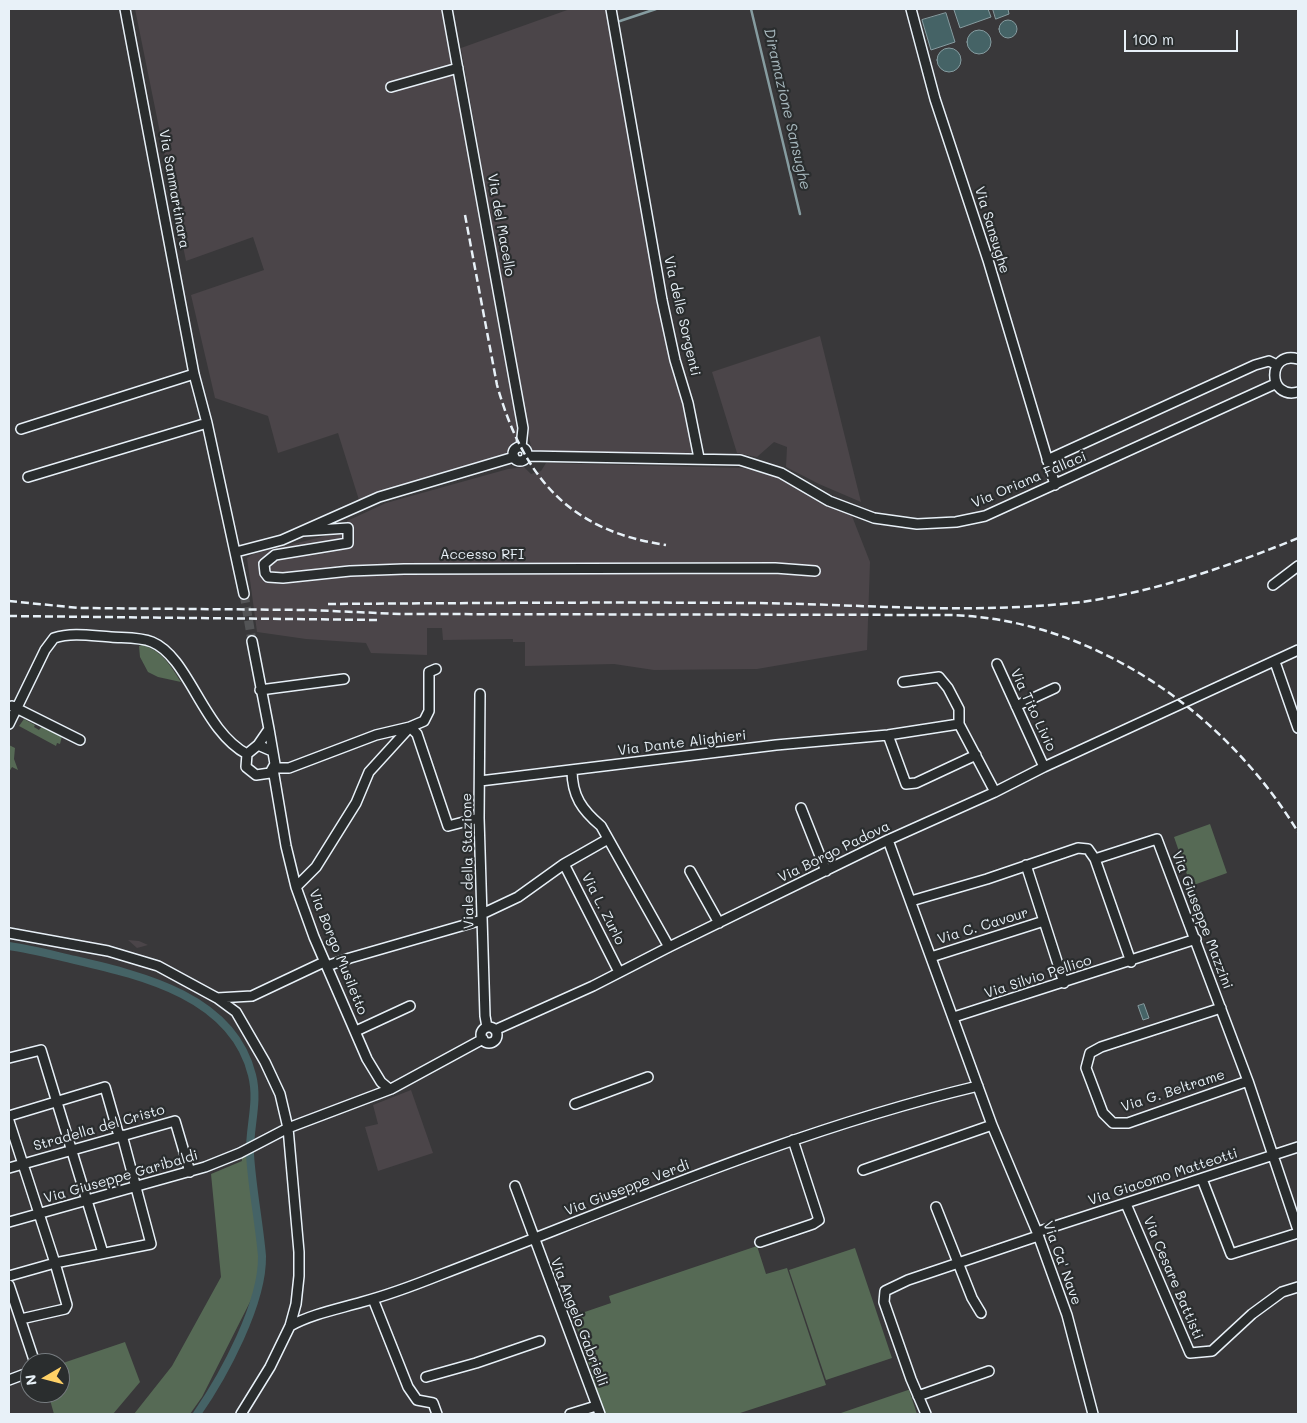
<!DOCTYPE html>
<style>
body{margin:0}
#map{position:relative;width:1307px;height:1423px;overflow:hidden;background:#39383a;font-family:Mali,sans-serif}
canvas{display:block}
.frame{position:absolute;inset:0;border:10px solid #e8f1f8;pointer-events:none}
.north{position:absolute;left:20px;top:1353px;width:50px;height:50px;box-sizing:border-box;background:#2a2d2e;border:1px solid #767b7f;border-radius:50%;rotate:262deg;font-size:14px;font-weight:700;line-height:20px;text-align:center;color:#e8f1f8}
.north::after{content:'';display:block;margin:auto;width:18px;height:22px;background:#ffd166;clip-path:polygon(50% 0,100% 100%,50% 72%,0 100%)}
.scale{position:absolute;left:1124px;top:30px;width:114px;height:22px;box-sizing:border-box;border:2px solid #e8f1f8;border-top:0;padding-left:6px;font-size:15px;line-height:18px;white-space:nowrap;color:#e8f1f8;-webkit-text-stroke:4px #2a2d2e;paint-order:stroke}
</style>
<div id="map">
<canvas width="1307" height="1423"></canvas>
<div class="frame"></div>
<div class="north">N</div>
<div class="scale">100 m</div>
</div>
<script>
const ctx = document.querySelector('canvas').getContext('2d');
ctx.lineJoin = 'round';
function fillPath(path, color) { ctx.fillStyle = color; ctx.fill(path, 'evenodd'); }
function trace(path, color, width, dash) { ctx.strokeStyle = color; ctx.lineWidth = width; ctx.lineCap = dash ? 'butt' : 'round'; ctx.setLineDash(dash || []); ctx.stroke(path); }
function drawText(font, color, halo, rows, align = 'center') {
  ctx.font = font + ' Mali,sans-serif'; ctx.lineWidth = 4.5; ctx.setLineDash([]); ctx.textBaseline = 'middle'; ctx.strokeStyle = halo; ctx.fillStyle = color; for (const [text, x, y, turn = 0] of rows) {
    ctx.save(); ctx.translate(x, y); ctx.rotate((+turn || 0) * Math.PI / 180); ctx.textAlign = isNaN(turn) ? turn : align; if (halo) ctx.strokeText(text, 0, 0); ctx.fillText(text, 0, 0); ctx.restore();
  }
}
const built = new Path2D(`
 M 135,9 L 441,9 L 519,423 L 516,444 L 509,455 L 359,500 L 338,433 L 278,453 L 268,416 L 215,398 L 191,295 L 264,270 L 253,237 L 186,261 Z
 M 570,9 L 610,9 L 695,447 L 690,454 L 532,453 L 461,48 Z
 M 820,336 L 861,502 L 819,484 L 786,467 L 787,447 L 774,442 L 757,457 L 737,453 L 712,372 Z
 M 546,463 L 743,468 L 791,479 L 848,506 L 870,562 L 867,650 L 757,669 L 654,670 L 614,664 L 525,666 L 525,642 L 513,642 L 513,639 L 443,640 L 442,628 L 427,628 L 427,655 L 371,653 L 366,643 L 306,639 L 257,632 L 247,558 L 253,554 L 325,536 L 346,534 L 347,521 L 386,503 L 508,469 L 524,467 L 531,474 L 541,471 Z
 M 128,940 L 139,941 L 148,945 L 137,948 Z
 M 411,1090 L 433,1153 L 378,1171 L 365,1127 L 378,1124 L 373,1105 Z`);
const green = new Path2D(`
 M 143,645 C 163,652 170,665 181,682 L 158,677 L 148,672 L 140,657 L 139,646 Z
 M 24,719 L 35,725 L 34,727 L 39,730 L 42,726 L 62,736 L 60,744 L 57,743 L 56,746 L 19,726 Z
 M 9,745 L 15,748 L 14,759 L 18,770 L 12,767 L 9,772 Z
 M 1210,824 L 1227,873 L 1191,886 L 1174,837 Z
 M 247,1152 L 259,1243 L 259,1270 L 254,1294 L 202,1397 L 190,1414 L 134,1414 L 172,1366 L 221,1277 L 211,1174 L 242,1161 L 241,1155 Z
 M 757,1246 L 766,1274 L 787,1268 L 826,1385 L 737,1414 L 605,1414 L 573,1316 L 611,1303 L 609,1296 Z
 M 855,1248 L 892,1358 L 826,1380 L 789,1270 Z
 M 125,1342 L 140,1382 L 113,1414 L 54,1414 L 48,1393 L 60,1393 L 60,1364 Z
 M 909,1390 L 917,1414 L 838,1414 L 908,1390 Z`);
const water = new Path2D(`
 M 958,9 L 988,9 L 991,17 L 960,28 L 954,10 Z
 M 993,9 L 1008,9 L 1009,14 L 996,19 Z
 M 946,13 L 955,42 L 931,50 L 922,20 Z
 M999 29a9 9 0 1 1 18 0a9 9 0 1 1-18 0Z
 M967 42a12 12 0 1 1 24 0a12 12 0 1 1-24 0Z
 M937 60a12 12 0 1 1 24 0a12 12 0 1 1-24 0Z
 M 1144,1004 L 1149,1018 L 1143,1020 L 1138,1006 Z`);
const stream = new Path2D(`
 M 751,9 L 800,214
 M 620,21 L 656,9`);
const canal = new Path2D(`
 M 9,946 C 31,949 53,955 75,960 C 144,976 233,997 252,1075 C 259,1102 249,1127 250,1154 C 252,1188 259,1222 262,1256 C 263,1303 224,1375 197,1414`);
const minorTunnel = new Path2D(`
 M 244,594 L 252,641`);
const minor = new Path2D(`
 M 125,9 L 194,374 L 207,423 L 244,594
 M 447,9 L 523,428 L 521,447
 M 611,9 L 662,300 L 675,360 L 688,403 L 699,458
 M 911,9 L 935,99 L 988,260 L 1055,485
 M 391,87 L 458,68
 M 1298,359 C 1267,350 1267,400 1298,392
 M 21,429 L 194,374
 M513 454a7 7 0 1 1 14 0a7 7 0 1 1-14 0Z
 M 527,456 L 740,460 L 781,473 L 829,501 L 874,518 L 917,524 L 956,522 L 985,516 L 1275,384
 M 1047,460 L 1255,365 L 1269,361 L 1277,365
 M 28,477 L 207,423
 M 303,531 L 348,528 L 348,543 L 275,555 L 264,564 L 265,573 L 268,577 L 283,578 L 350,571 L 404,569 L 775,568 L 815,571
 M 236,552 L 282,540 L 379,497 L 514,457
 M 1273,585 L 1298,566
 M 252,641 L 269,729
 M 1275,662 L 1298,728
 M 997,664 L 1044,767
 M 903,682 L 939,677 L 948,688 L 959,709 L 959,724 L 995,792
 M 260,690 L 344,679
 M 480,694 L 479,818 L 485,1016 L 487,1027
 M 12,706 L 80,740
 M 1016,706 L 1055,688
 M 9,724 L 45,650 L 54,638 C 72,632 93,636 111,637 C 124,638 140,637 152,642 C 189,657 203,731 247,754
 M 410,727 L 417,734 L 448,826 L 479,818
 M 888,735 L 906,784 L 916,783 L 976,755
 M 258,745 L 269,729 L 275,764 L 270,773 L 256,775 L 246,767 L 247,754 L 258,745 L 272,751
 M 274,768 L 289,768 L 376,735 L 410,727 L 424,721 L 429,711 L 429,672 L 436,669
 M 273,769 L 286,846 L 296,887 L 314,937 L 367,1059 L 381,1082 L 387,1087
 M 572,770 C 572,796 582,810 601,826 L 669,947
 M 480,781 L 776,745 L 888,735 L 959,724
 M 801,808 L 826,871
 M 888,840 L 992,1125 L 1037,1232 L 1067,1315 L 1093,1414
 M 1095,859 L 1131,962
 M 564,864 L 608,839
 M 1026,865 L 1064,983
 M 690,871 L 719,923
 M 296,887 L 316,867 L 356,803 L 369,772 L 410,727
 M 911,901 L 987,879 L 1078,848 L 1088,849 L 1095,859 L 1157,839 L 1248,1081 L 1298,1230
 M 482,914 L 518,897 L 564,864 L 619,972
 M 9,933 L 108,951 L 158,966 L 217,998 L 236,1012 L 265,1062 L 280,1094 L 288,1128 L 299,1252 L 299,1276 L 296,1304 L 290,1326 L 270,1367 L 241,1414
 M 931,957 L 1044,921
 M 327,966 L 350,958 L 482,920
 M 217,998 L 252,996 L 324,962
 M 1221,1008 L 1101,1047 L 1090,1053 L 1086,1068 L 1103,1113 L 1113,1123 L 1128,1123 L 1248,1081
 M 954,1017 L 1196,939
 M481 1035a8 8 0 1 1 16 0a8 8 0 1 1-16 0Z
 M 495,1030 L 593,986 L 669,947 L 888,840 L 995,792 L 1044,767 L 1298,650
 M 356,1031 L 410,1006
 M 9,1058 L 41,1050 L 103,1253
 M 575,1104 L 648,1077
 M 9,1116 L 105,1087 L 119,1136
 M 9,1121 L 55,1263 L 67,1305 L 65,1309 L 21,1319
 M 9,1168 L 175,1121 L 190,1172
 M 863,1170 L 992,1125
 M 1202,1179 L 1231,1254 L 1298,1233
 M 515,1186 L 600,1414
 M 1126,1204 L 1190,1353 L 1212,1351 L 1252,1314 L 1282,1292 L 1298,1287
 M 936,1207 L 972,1298 L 981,1313
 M 9,1222 L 205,1167 L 240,1153 L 288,1128 L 391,1089 L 483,1039
 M 1037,1232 L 1298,1147
 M 760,1242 L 813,1224 L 819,1220 L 793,1140
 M 9,1276 L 55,1263 L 151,1244 L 122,1135
 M 9,1285 L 35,1363
 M 373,1299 L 408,1387 L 417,1400 L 433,1403 L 437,1414
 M 290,1326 C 312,1314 338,1309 362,1302 C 388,1295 415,1285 440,1275 C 618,1207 793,1130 978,1086
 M 426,1377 L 476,1363 L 540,1341
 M 9,1380 L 30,1372
 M 918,1396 L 989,1371
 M 570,1414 L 596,1406
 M 926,1414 L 911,1379 L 884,1302 L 885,1291 L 908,1280 L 1038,1236`);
const rail = new Path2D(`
 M 465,215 L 497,385 C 523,477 569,531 666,545
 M 9,601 L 79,608 L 309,610 L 400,614 L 950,615 C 1093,619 1225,712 1298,832
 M 328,604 C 469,603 610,602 752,603 C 861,604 973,615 1081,602 C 1151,593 1233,565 1298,538
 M 9,616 L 379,620`);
const streetNames = [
 ["Via Sanmartinara",174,189,80],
 ["Via del Macello",501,225,80],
 ["Via Sansughe",992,230,73],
 ["Via delle Sorgenti",682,316,77],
 ["Via Oriana Fallaci",1029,480,-23],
 ["Accesso RFI",482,555],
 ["Via Tito Livio",1033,710,65],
 ["Via Dante Alighieri",682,743,-7],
 ["Via Borgo Padova",834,852,-26],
 ["Viale della Stazione",468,861,-91],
 ["Via L. Zurlo",603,909,63],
 ["Via Giuseppe Mazzini",1202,920,69],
 ["Via C. Cavour",983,926,-17],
 ["Via Borgo Musiletto",338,952,68],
 ["Via Silvio Pellico",1038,977,-18],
 ["Via G. Beltrame",1173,1091,-18],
 ["Stradella del Cristo",99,1128,-16],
 ["Via Giuseppe Garibaldi",121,1177,-16],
 ["Via Giacomo Matteotti",1163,1177,-18],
 ["Via Giuseppe Verdi",627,1188,-21],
 ["Via Ca' Nave",1062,1263,70],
 ["Via Cesare Battisti",1173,1278,67],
 ["Via Angelo Gabrielli",579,1322,69]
];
const waterNames = [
 ["Diramazione Sansughe",787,109,77]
];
fillPath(built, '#4b4549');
fillPath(green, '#566a55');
fillPath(water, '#456366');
trace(water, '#869ca0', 1);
trace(stream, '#869ca0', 2.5);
trace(canal, '#456366', 8);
trace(minorTunnel, '#535456', 9, [9, 4.5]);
trace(minor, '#e8f1f8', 12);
trace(minor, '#2a2d2e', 9);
trace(rail, '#e8f1f8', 2.5, [8, 4]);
drawText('14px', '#e8f1f8', '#2a2d2e', streetNames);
drawText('italic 15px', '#a7b8be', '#2a2d2e', waterNames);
</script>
